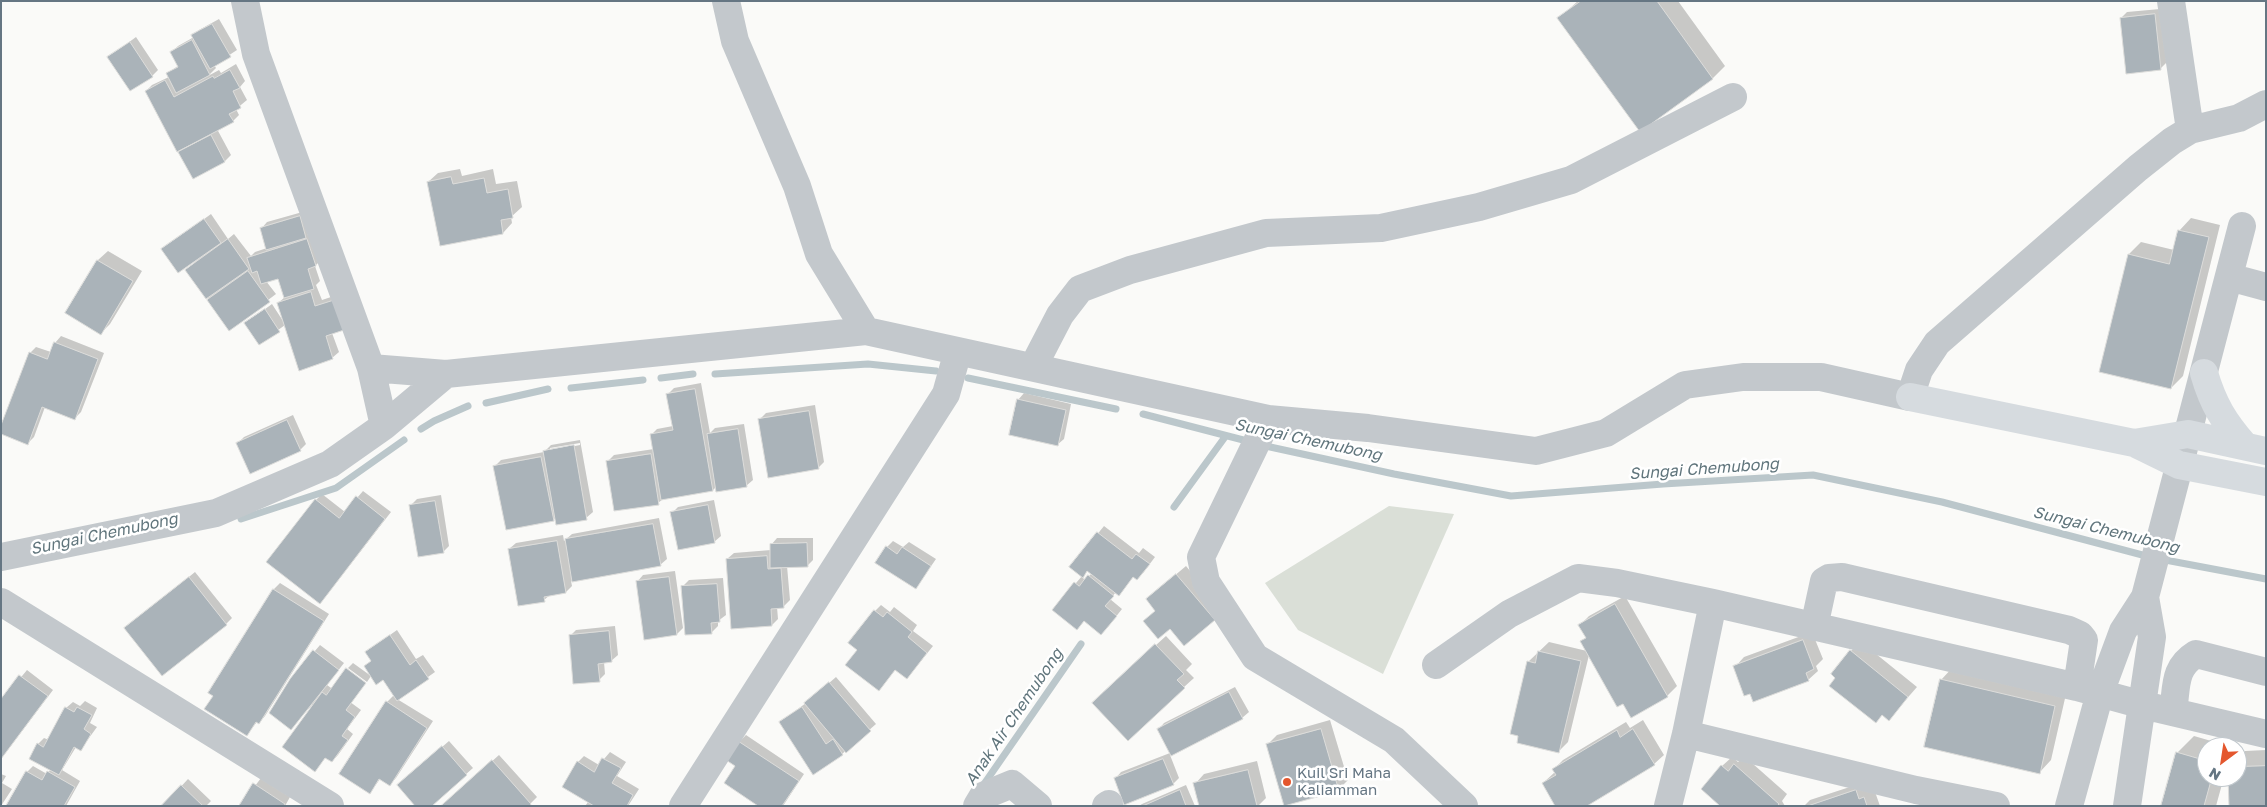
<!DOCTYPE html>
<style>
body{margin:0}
#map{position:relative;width:2267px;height:807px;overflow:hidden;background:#fafaf8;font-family:"Golos Text",sans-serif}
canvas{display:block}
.frame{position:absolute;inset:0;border:2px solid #657683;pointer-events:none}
.north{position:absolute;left:2197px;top:737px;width:50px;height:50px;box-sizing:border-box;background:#fff;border:1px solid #c1c8cd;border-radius:50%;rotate:211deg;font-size:14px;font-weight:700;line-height:20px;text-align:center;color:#657683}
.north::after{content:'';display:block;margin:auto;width:18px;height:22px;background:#e4572e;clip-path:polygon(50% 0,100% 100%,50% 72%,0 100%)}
</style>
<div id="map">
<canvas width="2267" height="807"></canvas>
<div class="frame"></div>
<div class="north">N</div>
</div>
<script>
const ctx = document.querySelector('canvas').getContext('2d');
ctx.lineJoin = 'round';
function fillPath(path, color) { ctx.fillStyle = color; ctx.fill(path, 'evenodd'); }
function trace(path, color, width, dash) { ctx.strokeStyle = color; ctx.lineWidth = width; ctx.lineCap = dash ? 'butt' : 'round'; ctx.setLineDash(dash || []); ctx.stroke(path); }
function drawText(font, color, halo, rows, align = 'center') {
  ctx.font = font + ' "Golos Text",sans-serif'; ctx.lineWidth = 5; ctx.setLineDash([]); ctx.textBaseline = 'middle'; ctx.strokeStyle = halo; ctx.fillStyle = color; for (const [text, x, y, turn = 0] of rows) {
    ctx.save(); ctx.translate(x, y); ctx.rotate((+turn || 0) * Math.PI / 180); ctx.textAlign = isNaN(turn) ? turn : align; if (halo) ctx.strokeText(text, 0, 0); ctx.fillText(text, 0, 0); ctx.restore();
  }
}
const green = new Path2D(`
 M 1389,506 L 1454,514 L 1383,674 L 1298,630 L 1265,583 Z`);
const shadow = new Path2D(`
 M 1578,1 L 1678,1 L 1725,66 L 1713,78 L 1640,131 L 1559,18 Z
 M 2160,9 L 2167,62 L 2160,69 L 2121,18 L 2127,12 Z
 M 219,19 L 237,50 L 214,65 L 216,68 L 208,76 L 219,70 L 221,73 L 236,64 L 245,81 L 240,87 L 247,100 L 236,109 L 239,115 L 233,121 L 217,129 L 231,155 L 225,161 L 193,178 L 146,91 L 152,85 L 169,77 L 167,74 L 179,65 L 172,52 L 178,46 L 194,37 L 193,36 L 199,30 Z
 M 136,37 L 158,70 L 152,76 L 109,57 Z
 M 460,169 L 462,176 L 493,169 L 496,184 L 517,181 L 522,207 L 511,217 L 512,223 L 503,233 L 428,182 L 438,173 Z
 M 306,211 L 312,231 L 307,235 L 313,233 L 322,259 L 315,266 L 320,281 L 316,285 L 322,300 L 340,294 L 332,333 L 339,352 L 332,358 L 285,325 L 259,344 L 246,323 L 272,304 L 283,321 L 278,303 L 285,297 L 278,277 L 266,281 L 276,294 L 230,329 L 187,270 L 197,260 L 163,249 L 211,214 L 228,239 L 234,234 L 251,256 L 255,252 L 267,248 L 261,229 L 267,222 Z
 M 2191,218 L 2220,225 L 2183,376 L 2171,388 L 2129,254 L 2141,242 L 2174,250 L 2179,231 Z
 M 108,251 L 142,271 L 110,324 L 101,333 L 67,313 L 98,260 Z
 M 61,336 L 104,353 L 81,412 L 75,418 L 45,407 L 34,437 L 28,443 L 30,353 L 36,347 L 51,352 L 55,343 Z
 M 701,383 L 710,433 L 715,428 L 744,424 L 753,480 L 746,486 L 716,487 L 713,490 L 663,499 L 658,503 L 608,461 L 614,455 L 654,449 L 651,435 L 657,429 L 673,426 L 668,394 L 674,388 Z
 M 1024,393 L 1071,404 L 1064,439 L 1057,445 L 1018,400 Z
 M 815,405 L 824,462 L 818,468 L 760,419 L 766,413 Z
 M 293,415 L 306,444 L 300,450 L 238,443 L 244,437 Z
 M 580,440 L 593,512 L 586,518 L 556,517 L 553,520 L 495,466 L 501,460 L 544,452 L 551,445 ZM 580,443 L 580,445 L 550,451 L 550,448 Z
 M 363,491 L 391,512 L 326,596 L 316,500 L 322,494 L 345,512 Z
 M 441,495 L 449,546 L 443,552 L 410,506 L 417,499 Z
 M 714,500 L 721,536 L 714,542 L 672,513 L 678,507 Z
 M 659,518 L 667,559 L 660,565 L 571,581 L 572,586 L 566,592 L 550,595 L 544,600 L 509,549 L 516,543 L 563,535 L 564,541 L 572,534 Z
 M 1104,526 L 1139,553 L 1143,548 L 1155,557 L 1143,573 L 1134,576 L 1119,594 L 1116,592 L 1110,599 L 1122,609 L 1107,628 L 1053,610 L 1082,576 L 1071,567 ZM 1088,570 L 1092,573 L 1085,580 L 1082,577 Z
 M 777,538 L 813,538 L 813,560 L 807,566 L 787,566 L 790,600 L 783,607 L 777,607 L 778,619 L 772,625 L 727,559 L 734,553 L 771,550 L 771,545 Z
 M 893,541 L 903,547 L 909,542 L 936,559 L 916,588 L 887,547 Z
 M 1186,566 L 1223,610 L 1214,619 L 1144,621 L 1156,610 L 1147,599 Z
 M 675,571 L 683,628 L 677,634 L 637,582 L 643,575 Z
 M 195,572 L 232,618 L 226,624 L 126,628 Z
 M 723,578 L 726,615 L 718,621 L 718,626 L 712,632 L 683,586 L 689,580 Z
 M 280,583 L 329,614 L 265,716 L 259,723 L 257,722 L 247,734 L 215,695 L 210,692 L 274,589 Z
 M 1625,596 L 1677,686 L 1667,696 L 1589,655 L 1568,742 L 1559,751 L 1528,662 L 1549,642 L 1587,651 L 1582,642 L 1586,637 L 1580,625 L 1589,616 Z
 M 881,605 L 890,612 L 894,607 L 917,625 L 913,631 L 933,646 L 913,671 L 896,669 L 879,689 L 859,649 L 875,611 Z
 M 615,626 L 618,655 L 611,661 L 604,662 L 605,674 L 599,680 L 570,636 L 576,630 Z
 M 397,630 L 416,659 L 423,655 L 435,672 L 397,699 L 433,721 L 396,778 L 390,784 L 381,778 L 370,792 L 387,702 L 393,696 L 396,697 L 384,678 L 366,666 L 372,660 L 366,652 Z
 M 1812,632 L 1823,659 L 1816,666 L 1818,671 L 1808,680 L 1735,667 L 1744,657 Z
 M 1166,636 L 1192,664 L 1186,670 L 1194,678 L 1184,687 L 1103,693 Z
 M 1860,641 L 1917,687 L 1889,719 L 1883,714 L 1876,721 L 1851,651 Z
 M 320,645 L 344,663 L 327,685 L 361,710 L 347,729 L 353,734 L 338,755 L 332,761 L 326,757 L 315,770 L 314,706 L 312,705 L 291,728 L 291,679 Z
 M 353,663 L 371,676 L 367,682 L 348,668 Z
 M 1953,667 L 2066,694 L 2051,760 L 2039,773 L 1941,680 Z
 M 27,670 L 53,690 L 1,759 L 1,696 L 4,698 Z
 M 836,677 L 876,724 L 842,754 L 780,722 L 806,703 Z
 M 1235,687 L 1249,712 L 1242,718 L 1170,755 L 1179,778 L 1173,784 L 1115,779 L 1121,772 L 1170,753 L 1158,730 L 1164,723 Z
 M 85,701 L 97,708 L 90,723 L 97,727 L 81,749 L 76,747 L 62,770 L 80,781 L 66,806 L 8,806 L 27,772 L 33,766 L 47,774 L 51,769 L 38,744 L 44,738 L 49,740 L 66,708 L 73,702 L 80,706 Z
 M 1330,720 L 1348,780 L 1338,790 L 1267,745 L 1277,735 Z
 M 1643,720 L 1664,755 L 1654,764 L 1543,783 L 1555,772 L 1554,769 L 1563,760 L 1626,722 L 1630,728 Z
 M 746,735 L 804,774 L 783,806 L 760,806 L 737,765 L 739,742 Z
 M 2194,736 L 2232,747 L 2207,747 L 2207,777 L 2224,777 L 2216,806 L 2162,806 L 2177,753 Z
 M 449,741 L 473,768 L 430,806 L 405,779 Z
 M 2266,750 L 2266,806 L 2229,777 L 2237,777 L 2237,759 L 2245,751 Z
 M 610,752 L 626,762 L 617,776 L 639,789 L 628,806 L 585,806 L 589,801 L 578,762 L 584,756 L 599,765 Z
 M 499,755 L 537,797 L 528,806 L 442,806 Z
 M 1744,756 L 1787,794 L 1782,801 L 1785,806 L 1722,806 L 1722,766 L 1732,757 L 1738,762 Z
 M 1257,761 L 1266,798 L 1258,806 L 1200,806 L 1195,784 L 1204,774 Z
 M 1,774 L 6,776 L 2,783 L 12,789 L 1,806 Z
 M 261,778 L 290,797 L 285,806 L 240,806 Z
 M 188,779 L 211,801 L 206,806 L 163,806 Z
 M 1865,782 L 1874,789 L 1880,806 L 1804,806 L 1810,800 Z
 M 1186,785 L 1195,806 L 1139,806 L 1142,804 Z`);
const stream = new Path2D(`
 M 715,374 L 868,364 L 936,371
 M 661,378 L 693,374
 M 968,378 L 1116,409
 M 571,388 L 643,380
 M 486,403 L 548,389
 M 1143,414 L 1251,442
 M 421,429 L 434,421 L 468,406
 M 1261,445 L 1394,474 L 1511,496 L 1663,484 L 1813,475 L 1942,502 L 2150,557
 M 1174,507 L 1225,437
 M 241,519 L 336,488 L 404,440
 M 2160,559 L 2266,579
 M 982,787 L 1081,644`);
const building = new Path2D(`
 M 1581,1 L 1657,1 L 1713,79 L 1640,132 L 1557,18 Z
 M 2155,14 L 2161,70 L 2126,74 L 2120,18 Z
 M 212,24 L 231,57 L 210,69 L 191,35 Z
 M 192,40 L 210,75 L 176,93 L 166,73 L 178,67 L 170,52 Z
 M 130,42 L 153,77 L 130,91 L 107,57 Z
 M 230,70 L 240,88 L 233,91 L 241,108 L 229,114 L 234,122 L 177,152 L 145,91 L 165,80 L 174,97 L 213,76 L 214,78 Z
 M 211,135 L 225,162 L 193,179 L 178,152 Z
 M 451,177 L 453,184 L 484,178 L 487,193 L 508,189 L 513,218 L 501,220 L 503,234 L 440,246 L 427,182 Z
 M 300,216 L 306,238 L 266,250 L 260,228 Z
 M 204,219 L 221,243 L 178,273 L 161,249 Z
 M 2178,230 L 2209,237 L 2171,389 L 2099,372 L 2128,254 L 2169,264 Z
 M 228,239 L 249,269 L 206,299 L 185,270 Z
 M 307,239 L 316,266 L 308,269 L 314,289 L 284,298 L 278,279 L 261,284 L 257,271 L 252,273 L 247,258 Z
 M 97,260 L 133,281 L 101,335 L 65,313 Z
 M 248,271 L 270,302 L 229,331 L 207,300 Z
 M 311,292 L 315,306 L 334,300 L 344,330 L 326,336 L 333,359 L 299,371 L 277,303 Z
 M 265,309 L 280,332 L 259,345 L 244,323 Z
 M 54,342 L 98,359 L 75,420 L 42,407 L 28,445 L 1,434 L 1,425 L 29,352 L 47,359 Z
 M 695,389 L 713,491 L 661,500 L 650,434 L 673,430 L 666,394 Z
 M 1017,399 L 1066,410 L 1058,446 L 1009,435 Z
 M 809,411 L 819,469 L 768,478 L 758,419 Z
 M 287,420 L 301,451 L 250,474 L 236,443 Z
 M 738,429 L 747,487 L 716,492 L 707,434 Z
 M 574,445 L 587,520 L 556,525 L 543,451 Z
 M 651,454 L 659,505 L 614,511 L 606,461 Z
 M 541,457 L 554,521 L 506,530 L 493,466 Z
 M 356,496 L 385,519 L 320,604 L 266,562 L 315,499 L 339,518 Z
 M 435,501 L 444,553 L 418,557 L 409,505 Z
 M 708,505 L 715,543 L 678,550 L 670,512 Z
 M 653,524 L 661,566 L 572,582 L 565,539 Z
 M 1097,532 L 1132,559 L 1136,554 L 1150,564 L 1137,580 L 1133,577 L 1119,596 L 1087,571 L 1083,578 L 1069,567 Z
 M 557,541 L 566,593 L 544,597 L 545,602 L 518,606 L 508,549 Z
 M 807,543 L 808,567 L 770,568 L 770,544 Z
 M 886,546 L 897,554 L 902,547 L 931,566 L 916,589 L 875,563 Z
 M 767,556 L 768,569 L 781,568 L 784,608 L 771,609 L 772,626 L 731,629 L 726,559 Z
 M 1176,574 L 1215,620 L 1184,646 L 1170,629 L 1158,639 L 1143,621 L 1155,611 L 1146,599 Z
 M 1088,575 L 1114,596 L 1105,606 L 1117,616 L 1101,635 L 1084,621 L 1077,630 L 1052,610 L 1074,582 L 1079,586 Z
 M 189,577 L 227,625 L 162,676 L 124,628 Z
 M 669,577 L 677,635 L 644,640 L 636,581 Z
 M 717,584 L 720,622 L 711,623 L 712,634 L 685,635 L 681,586 Z
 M 273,589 L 324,621 L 259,724 L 256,722 L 247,736 L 204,709 L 213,696 L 208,693 Z
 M 1615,604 L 1668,697 L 1631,718 L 1623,704 L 1617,707 L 1580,641 L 1586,638 L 1578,625 Z
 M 874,610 L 883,617 L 887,612 L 912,632 L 908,637 L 927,653 L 907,679 L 895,670 L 879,691 L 845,665 L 857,650 L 848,643 Z
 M 609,631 L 612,662 L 598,664 L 600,682 L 573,684 L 569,635 Z
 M 390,635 L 410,665 L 416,660 L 429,679 L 397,701 L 383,680 L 376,685 L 364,666 L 371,661 L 365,652 Z
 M 1803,640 L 1814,669 L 1806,673 L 1809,681 L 1753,702 L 1750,694 L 1744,696 L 1733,666 Z
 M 1155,644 L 1184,674 L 1177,680 L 1185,688 L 1128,741 L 1092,703 Z
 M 313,650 L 339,670 L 291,730 L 269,713 L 290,679 Z
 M 1850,650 L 1908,697 L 1889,721 L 1882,715 L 1876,723 L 1829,686 L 1835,678 L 1831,674 Z
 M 1538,651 L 1581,661 L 1559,753 L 1517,743 L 1518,736 L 1510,734 L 1527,661 L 1535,663 Z
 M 346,668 L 366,683 L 346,710 L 355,717 L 342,736 L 348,740 L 332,762 L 325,758 L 315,772 L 282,747 L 322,692 L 326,695 Z
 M 19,675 L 48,696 L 1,759 L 1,699 Z
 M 1940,679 L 2055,706 L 2040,774 L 1924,747 Z
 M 829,682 L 871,731 L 846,753 L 804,703 Z
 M 1229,692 L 1243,719 L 1171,756 L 1157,729 Z
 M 386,701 L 427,728 L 390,786 L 379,779 L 370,794 L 339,774 Z
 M 65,707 L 74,712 L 77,707 L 92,715 L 84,729 L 91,734 L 81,751 L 74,747 L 59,775 L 29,759 L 37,743 L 43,747 Z
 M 802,707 L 826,744 L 833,739 L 843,755 L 813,775 L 779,722 Z
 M 1321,729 L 1339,791 L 1284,806 L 1266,744 Z
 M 1633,729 L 1655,765 L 1587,806 L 1555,806 L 1542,783 L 1556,775 L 1552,769 L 1617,730 L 1620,737 Z
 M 738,741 L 799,781 L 782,806 L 758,806 L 724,783 L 735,766 L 726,760 Z
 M 442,746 L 467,775 L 432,806 L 415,806 L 397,785 Z
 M 2176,752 L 2207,761 L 2207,777 L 2212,777 L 2204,806 L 2161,806 Z
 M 602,758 L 621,768 L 612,783 L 633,795 L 627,806 L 594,806 L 562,787 L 577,761 L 594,772 Z
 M 1163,759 L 1174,785 L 1124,805 L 1114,778 Z
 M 492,760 L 531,804 L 530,806 L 441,806 Z
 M 1734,764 L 1779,804 L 1777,806 L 1720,806 L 1701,789 L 1721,765 L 1728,771 Z
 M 2266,766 L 2266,806 L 2229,806 L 2228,777 L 2237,777 L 2237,767 Z
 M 1248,770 L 1257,806 L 1199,806 L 1193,783 Z
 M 26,771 L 42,780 L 47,771 L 75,787 L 64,806 L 6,806 Z
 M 253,783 L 285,804 L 284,806 L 239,806 Z
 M 181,785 L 203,806 L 161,806 Z
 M 1180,790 L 1186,806 L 1143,806 Z
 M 1856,790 L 1859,799 L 1864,797 L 1867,806 L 1808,806 Z`);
const minor = new Path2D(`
 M 245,1 L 256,54 L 371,368 L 384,426
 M 726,1 L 735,41 L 797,186 L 819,254 L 866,331
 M 2190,130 L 2239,118 L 2266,104
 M 2229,277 L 2266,287
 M 1033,367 L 1060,315 L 1080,289 L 1130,270 L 1266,233 L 1381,228 L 1479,207 L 1571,180 L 1733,97
 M 371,368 L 446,374
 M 1268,419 L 1201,557 L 1206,582 L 1255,657 L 1394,740 L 1464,806
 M 1,557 L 216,513 L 330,464 L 384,426 L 446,374 L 866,331 L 1268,419 L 1368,428 L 1536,451 L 1606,433 L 1685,385 L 1743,377 L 1821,377 L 1910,397 L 1919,370 L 1937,343 L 2138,168 L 2172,141 L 2190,130 L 2171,1
 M 1,602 L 330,806
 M 1814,627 L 1824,581 L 1829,578 L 1842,577 L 2069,630 L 2080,635 L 2084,640 L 2077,687
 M 1436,665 L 1509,614 L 1578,578 L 1617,583 L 1713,603 L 2077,687 L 2143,705 L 2266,734
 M 2173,712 C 2177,687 2173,668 2196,654 L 2266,672
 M 1686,734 L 1916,790 L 1996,806
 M 683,806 L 946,394 L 958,351
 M 977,806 L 983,796 L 1012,784 L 1038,806
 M 1106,806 L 1109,804
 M 1668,806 L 1686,734 L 1713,603
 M 2069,806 L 2100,693 L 2123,631 L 2145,597 L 2242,226
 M 2127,806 L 2152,637 L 2145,597`);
const major = new Path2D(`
 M 2204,373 C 2213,404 2224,422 2245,446
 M 1910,397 L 2134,443 L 2179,465 L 2266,482
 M 2134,443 L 2188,434 L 2266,451`);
const markers = [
 [1287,782,5,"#e4572e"]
];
const poiNames = [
 ["Kuil Sri Maha",1297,773],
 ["Kaliamman",1297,790]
];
const waterNames = [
 ["Sungai Chemubong",1308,440,12],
 ["Sungai Chemubong",1704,469,-4],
 ["Sungai Chemubong",2106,530,14],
 ["Sungai Chemubong",104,534,-12],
 ["Anak Air Chemubong",1014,717,-56]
];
fillPath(green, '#dadfd7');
fillPath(shadow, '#0003');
trace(stream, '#bbc7cb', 7);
fillPath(building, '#aab3b9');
trace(building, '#dcdcda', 1);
trace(minor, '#c3c8cc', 28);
trace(major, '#d6dbdf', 28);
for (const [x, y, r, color] of markers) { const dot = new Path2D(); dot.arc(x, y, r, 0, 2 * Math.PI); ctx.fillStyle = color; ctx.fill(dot); trace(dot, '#fff', 2); }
drawText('15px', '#657683', '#fff', poiNames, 'left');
drawText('italic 16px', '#60757c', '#fff', waterNames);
</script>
